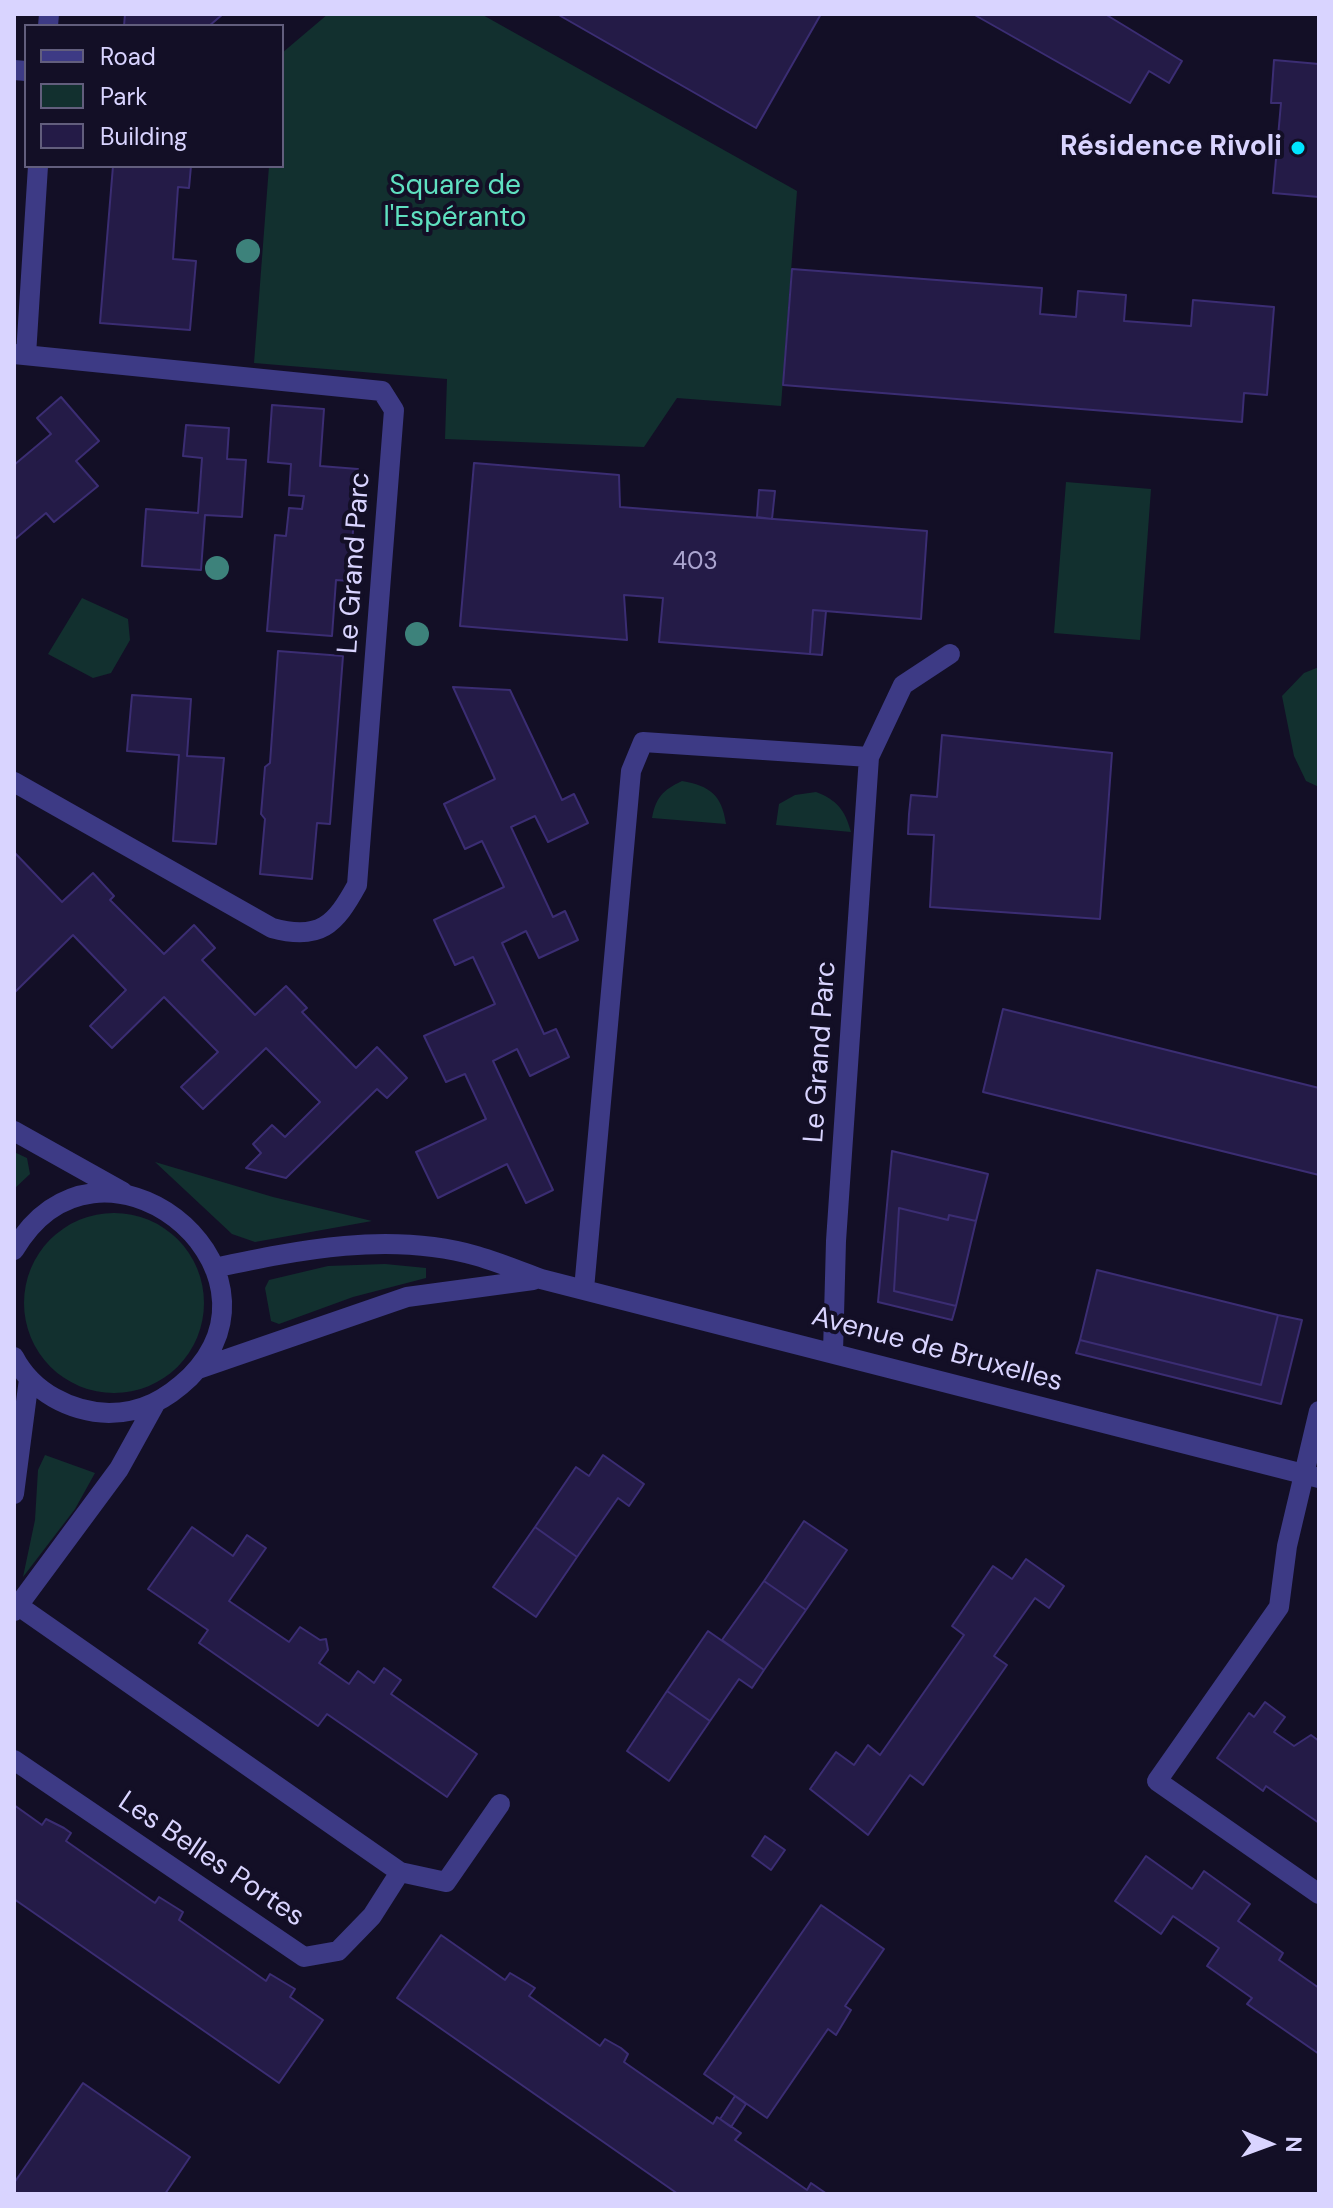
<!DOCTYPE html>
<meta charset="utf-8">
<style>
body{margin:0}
#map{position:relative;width:1333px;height:2208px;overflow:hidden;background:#130f26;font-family:"DM Sans",sans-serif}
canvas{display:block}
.frame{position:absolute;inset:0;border:16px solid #d9d4ff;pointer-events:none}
.legend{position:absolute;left:24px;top:24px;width:260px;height:144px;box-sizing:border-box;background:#130f26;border:2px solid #625e7d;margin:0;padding:10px 14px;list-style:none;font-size:24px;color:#d9d4ff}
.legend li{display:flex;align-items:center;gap:16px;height:40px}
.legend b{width:40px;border:2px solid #625e7d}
.north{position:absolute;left:1229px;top:2104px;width:80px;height:80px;-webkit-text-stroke:6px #130f26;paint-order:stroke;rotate:91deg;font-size:22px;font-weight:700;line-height:32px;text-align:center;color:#d9d4ff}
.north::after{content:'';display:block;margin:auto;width:28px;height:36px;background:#d9d4ff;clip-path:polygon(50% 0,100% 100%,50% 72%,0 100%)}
</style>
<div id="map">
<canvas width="1333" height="2208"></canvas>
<div class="frame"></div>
<ul class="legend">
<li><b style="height:10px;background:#3d3a85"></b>Road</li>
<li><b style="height:22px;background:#12302f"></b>Park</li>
<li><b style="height:22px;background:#241b47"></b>Building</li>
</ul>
<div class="north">N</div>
</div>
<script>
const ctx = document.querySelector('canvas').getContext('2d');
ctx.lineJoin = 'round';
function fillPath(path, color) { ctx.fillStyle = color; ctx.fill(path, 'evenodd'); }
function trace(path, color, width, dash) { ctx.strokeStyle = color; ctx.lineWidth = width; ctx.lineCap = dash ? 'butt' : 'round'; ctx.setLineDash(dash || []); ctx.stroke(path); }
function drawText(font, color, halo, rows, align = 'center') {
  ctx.font = font + ' "DM Sans",sans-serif'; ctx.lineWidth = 8; ctx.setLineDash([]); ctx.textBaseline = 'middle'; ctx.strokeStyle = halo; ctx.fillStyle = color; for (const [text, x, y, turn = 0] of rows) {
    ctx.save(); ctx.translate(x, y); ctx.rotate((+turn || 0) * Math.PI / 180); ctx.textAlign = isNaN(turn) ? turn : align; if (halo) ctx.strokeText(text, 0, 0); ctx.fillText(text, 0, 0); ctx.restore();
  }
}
const green = new Path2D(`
 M 328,14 L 481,14 L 797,191 L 781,406 L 677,398 L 644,447 L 445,439 L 447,379 L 254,363 L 269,166 L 282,166 L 282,53 Z
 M 1066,482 L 1151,489 L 1140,640 L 1054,633 Z
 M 82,598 L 128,619 L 130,640 L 111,673 L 93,678 L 48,654 Z
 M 1319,667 L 1319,787 L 1306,781 L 1294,756 L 1282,696 L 1304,673 Z
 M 682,781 C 710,786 722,795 726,824 L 652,818 C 656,797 663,790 682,781 Z
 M 816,792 C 837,800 845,810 851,832 L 776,825 L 779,804 L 795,795 Z
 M 14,1152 L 27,1158 L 30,1174 L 14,1189 Z
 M 155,1162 L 273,1197 L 372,1221 L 255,1242 L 232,1234 Z
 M24 1303a90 90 0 1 1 180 0a90 90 0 1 1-180 0Z
 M 385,1264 L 426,1268 L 426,1278 L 353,1297 L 279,1324 L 271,1321 L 265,1288 L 269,1280 L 328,1266 Z
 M 45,1455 L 95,1473 L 75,1509 L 23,1577 L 35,1520 L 38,1470 Z`);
const building = new Path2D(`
 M 125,14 L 223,14 L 209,26 L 124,26 Z
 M 557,14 L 821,14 L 756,128 Z
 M 973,14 L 1105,14 L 1182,61 L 1169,83 L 1149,71 L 1130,103 Z
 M 1274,60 L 1319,64 L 1319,197 L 1273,193 L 1281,103 L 1271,103 Z
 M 113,166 L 191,166 L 189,188 L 178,187 L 173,259 L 196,261 L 190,330 L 100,323 Z
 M 792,269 L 1042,288 L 1040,314 L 1076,317 L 1078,291 L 1126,295 L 1124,321 L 1191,326 L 1193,300 L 1274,307 L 1267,395 L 1244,393 L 1242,422 L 783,385 Z
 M 61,397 L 99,441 L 76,461 L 98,486 L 54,522 L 46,513 L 14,540 L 14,465 L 51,434 L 37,418 Z
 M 272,405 L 324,409 L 320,466 L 358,469 L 349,581 L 336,580 L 332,636 L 267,631 L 275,535 L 286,536 L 289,508 L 302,509 L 304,496 L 289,495 L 291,464 L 268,462 Z
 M 186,425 L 229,428 L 227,459 L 246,460 L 242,517 L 205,515 L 201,570 L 142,566 L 146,509 L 198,513 L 202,458 L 183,456 Z
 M 474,463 L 619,475 L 620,507 L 927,531 L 921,619 L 813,610 L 810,654 L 659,642 L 663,598 L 624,595 L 627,640 L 460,626 Z
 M 759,490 L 775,491 L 772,519 L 757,517 Z
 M 813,610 L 826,611 L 822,655 L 810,654 Z
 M 278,651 L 343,656 L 330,824 L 317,823 L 312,879 L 260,874 L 265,819 L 261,814 L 265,767 L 270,763 Z
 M 453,687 L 510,690 L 562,800 L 574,794 L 588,823 L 548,842 L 535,816 L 511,827 L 553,917 L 565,911 L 578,940 L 539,958 L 526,931 L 502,943 L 544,1034 L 556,1029 L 569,1057 L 530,1076 L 517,1049 L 493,1061 L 553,1190 L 526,1203 L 507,1164 L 438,1198 L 416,1152 L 486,1119 L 465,1074 L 446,1082 L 424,1036 L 495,1004 L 473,957 L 455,965 L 434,920 L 504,887 L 482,841 L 465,849 L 444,804 L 495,779 Z
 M 132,695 L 191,699 L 187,756 L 224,758 L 216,844 L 173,841 L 179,755 L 127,751 Z
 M 942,735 L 1112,753 L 1100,919 L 930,907 L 934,835 L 908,834 L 909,814 L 911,795 L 937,797 Z
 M 14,852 L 62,902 L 93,873 L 114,896 L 110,900 L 164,954 L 194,925 L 215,948 L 202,960 L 255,1015 L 286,986 L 307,1008 L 302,1012 L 356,1068 L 377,1047 L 407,1078 L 387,1098 L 377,1089 L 286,1178 L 246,1168 L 261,1153 L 253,1144 L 272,1125 L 285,1137 L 320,1102 L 266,1048 L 203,1109 L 181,1087 L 218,1052 L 164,997 L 112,1048 L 90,1026 L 126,990 L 73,935 L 14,993 Z
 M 1003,1009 L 1319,1088 L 1319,1175 L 983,1092 Z
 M 892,1151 L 988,1174 L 976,1221 L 949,1215 L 948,1220 L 899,1208 L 894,1291 L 956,1306 L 952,1320 L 878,1302 Z
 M 899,1208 L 948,1220 L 949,1215 L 976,1221 L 956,1306 L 894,1291 Z
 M 1097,1270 L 1278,1315 L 1261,1385 L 1080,1340 Z
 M 1278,1315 L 1302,1320 L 1281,1404 L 1076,1353 L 1080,1340 L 1261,1385 Z
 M 603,1455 L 644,1484 L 629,1506 L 618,1498 L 577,1557 L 535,1527 L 576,1467 L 589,1476 Z
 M 804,1521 L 847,1550 L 806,1610 L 764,1581 Z
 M 192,1527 L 233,1556 L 247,1535 L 266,1548 L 229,1601 L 289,1642 L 300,1627 L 320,1640 L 326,1639 L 328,1650 L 319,1663 L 349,1684 L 358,1671 L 374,1683 L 384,1668 L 401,1680 L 391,1694 L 477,1754 L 447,1797 L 327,1714 L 318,1726 L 199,1643 L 208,1630 L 148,1589 Z
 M 535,1527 L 577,1557 L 536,1617 L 493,1587 Z
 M 1026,1559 L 1064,1586 L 1049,1608 L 1035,1598 L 994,1656 L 1007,1665 L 923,1785 L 910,1775 L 868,1835 L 810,1789 L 836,1752 L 854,1765 L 868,1745 L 880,1755 L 964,1635 L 952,1626 L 993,1566 L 1012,1579 Z
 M 764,1581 L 806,1610 L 764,1670 L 722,1640 Z
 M 708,1631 L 764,1670 L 752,1688 L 739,1679 L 710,1721 L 667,1691 Z
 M 667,1691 L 710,1721 L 669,1781 L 627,1751 Z
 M 1265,1702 L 1285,1717 L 1274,1732 L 1294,1746 L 1311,1735 L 1319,1741 L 1319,1823 L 1266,1786 L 1263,1791 L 1217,1758 L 1249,1713 L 1254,1717 Z
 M 14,1805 L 42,1825 L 46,1819 L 64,1828 L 71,1833 L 66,1841 L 155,1903 L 159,1897 L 183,1912 L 179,1920 L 266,1981 L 270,1974 L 295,1989 L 290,1997 L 323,2020 L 279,2083 L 14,1899 Z
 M 765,1836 L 785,1850 L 771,1870 L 752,1856 Z
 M 1146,1856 L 1192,1889 L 1204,1871 L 1250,1904 L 1238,1921 L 1283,1953 L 1279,1960 L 1319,1988 L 1319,2054 L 1247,2004 L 1252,1998 L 1207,1966 L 1219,1948 L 1173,1916 L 1161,1934 L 1115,1901 Z
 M 821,1905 L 884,1949 L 845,2006 L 851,2010 L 836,2035 L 828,2029 L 767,2118 L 704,2074 Z
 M 441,1935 L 505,1980 L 510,1973 L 527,1983 L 535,1988 L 529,1996 L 600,2046 L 605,2039 L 621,2048 L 628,2054 L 624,2062 L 713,2124 L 717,2117 L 741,2133 L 735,2140 L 807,2190 L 811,2183 L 827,2194 L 678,2194 L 397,1998 Z
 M 83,2083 L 190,2157 L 165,2194 L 14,2194 L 14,2183 Z
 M 735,2096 L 746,2104 L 731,2127 L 720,2119 Z`);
const minor = new Path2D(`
 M 48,26 L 49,14
 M 14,70 L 26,71
 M 14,354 L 382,391 L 394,410 L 357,885 C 335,925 320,941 272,928 L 14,782
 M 26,355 L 38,166
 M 869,757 L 903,685 L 950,654
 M 14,1131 L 123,1192
 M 14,1250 C 99,1105 300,1267 190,1377 C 167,1399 142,1413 109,1413 C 71,1412 32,1392 14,1357
 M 214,1268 C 299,1250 390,1231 477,1256 C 498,1262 520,1271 541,1279 L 1319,1478
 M 584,1289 L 631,771 L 643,742 L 869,757 L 836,1241 L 833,1352
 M 198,1369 L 407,1297 L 533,1280
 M 1319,1411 L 1287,1546 L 1279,1607 L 1157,1781 L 1319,1894
 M 14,1494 L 29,1379
 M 20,1607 L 400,1872 L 446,1882 L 500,1804
 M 14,1611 L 119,1469 L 155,1404
 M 14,1760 L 304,1957 L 338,1951 L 372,1916 L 400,1872`);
const trees = [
 [248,251],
 [217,568],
 [417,634]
];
const markers = [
 [1298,148,8,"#00e5ff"]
];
const numberNames = [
 ["403",695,563]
];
const poiNames = [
 ["Résidence Rivoli",1282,148]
];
const parkNames = [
 ["Square de",455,187],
 ["l'Espéranto",455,219]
];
const streetNames = [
 ["Le Grand Parc",355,563,-86],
 ["Le Grand Parc",821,1052,-86],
 ["Avenue de Bruxelles",937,1350,15],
 ["Les Belles Portes",211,1860,34]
];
fillPath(green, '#12302f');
fillPath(building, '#241b47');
trace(building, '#3b2d73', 2);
trace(minor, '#3d3a85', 20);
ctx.fillStyle = '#3d827b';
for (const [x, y] of trees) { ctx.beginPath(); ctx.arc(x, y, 12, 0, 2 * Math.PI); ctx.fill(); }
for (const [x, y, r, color] of markers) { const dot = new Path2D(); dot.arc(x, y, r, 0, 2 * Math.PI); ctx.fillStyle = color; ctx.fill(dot); trace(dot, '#130f26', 3); }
drawText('24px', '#aca6d1', null, numberNames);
drawText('bold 28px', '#d9d4ff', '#130f26', poiNames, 'right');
drawText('28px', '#5fe0c0', '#130f26', parkNames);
drawText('28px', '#d9d4ff', '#130f26', streetNames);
</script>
